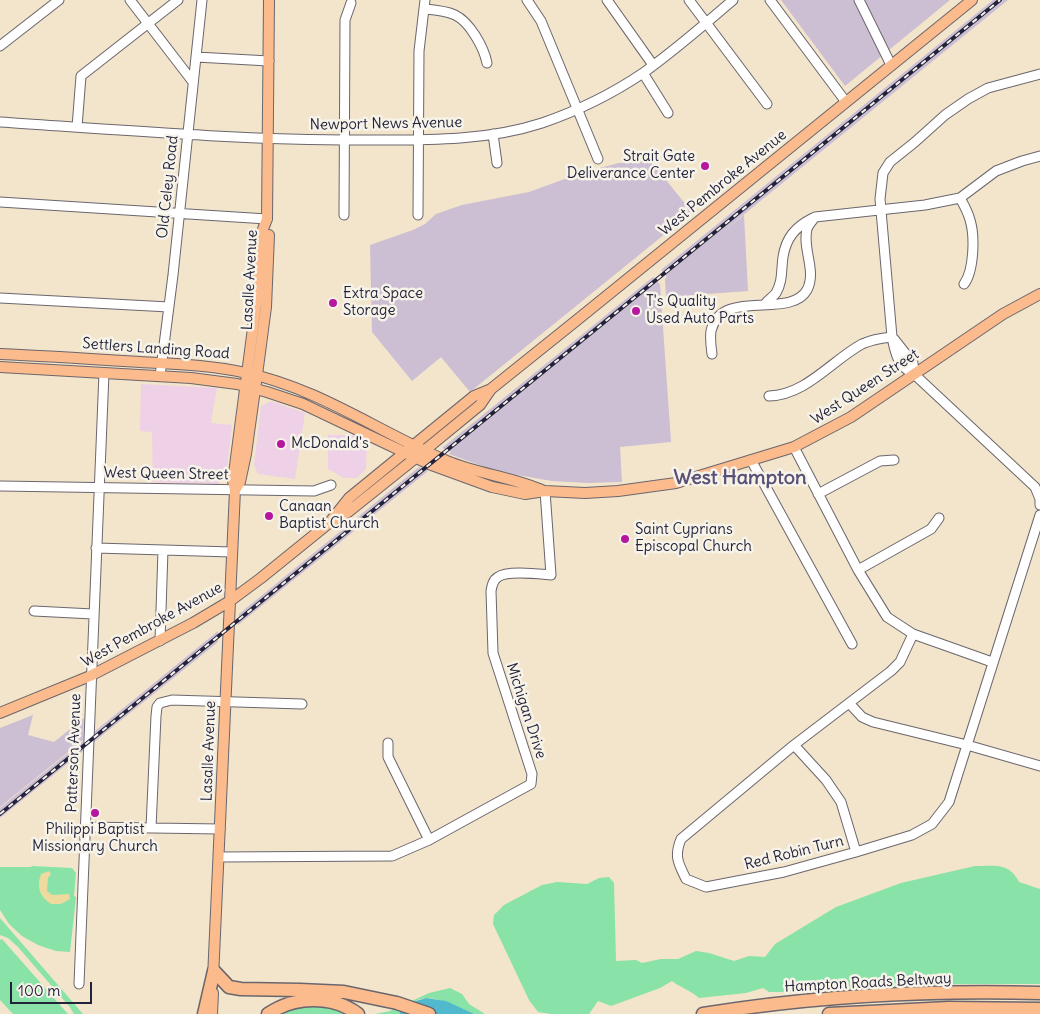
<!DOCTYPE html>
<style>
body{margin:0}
#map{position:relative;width:1040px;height:1014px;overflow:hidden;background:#f2e5cb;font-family:Delius,sans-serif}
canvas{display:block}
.scale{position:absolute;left:10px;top:982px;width:82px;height:22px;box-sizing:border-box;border:2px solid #22223b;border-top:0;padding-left:6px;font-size:15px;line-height:18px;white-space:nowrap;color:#22223b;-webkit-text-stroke:4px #f7f3e8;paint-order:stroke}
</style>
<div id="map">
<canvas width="1040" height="1014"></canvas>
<div class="scale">100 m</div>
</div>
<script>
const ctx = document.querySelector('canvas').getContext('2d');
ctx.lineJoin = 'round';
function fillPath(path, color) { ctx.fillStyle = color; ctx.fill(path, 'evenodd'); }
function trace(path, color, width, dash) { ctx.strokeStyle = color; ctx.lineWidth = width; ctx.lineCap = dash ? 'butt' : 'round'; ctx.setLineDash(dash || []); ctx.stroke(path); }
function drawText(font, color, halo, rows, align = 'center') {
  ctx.font = font + ' Delius,sans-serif'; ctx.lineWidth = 5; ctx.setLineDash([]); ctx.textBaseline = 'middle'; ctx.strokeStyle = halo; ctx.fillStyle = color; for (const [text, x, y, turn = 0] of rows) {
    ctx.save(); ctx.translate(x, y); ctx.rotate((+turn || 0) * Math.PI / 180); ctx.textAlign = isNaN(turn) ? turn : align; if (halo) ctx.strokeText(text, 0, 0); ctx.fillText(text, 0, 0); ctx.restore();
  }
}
const built = new Path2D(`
 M 141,384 L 217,388 L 211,423 L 232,425 L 226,476 L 218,484 L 153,482 L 152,432 L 140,431 Z
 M 271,401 L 305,413 L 295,479 L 258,474 L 254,465 L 261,406 Z
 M 328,435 L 353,435 L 367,441 L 366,469 L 357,478 L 344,478 L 328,469 Z`);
const industrial = new Path2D(`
 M 781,0 L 950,0 L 845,86 Z
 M 993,0 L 1008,0 L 721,233 L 744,215 L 748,291 L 666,297 L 665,279 L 667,277 L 661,270 Z
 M 648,158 L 692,212 L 470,392 L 441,357 L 412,381 L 372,332 L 370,245 L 413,230 L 425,224 L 436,214 L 462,205 L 529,192 L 584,172 L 619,163 L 639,162 Z
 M 653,277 L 660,284 L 671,442 L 620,447 L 622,482 L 587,483 L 552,481 L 517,475 L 482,466 L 449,454 L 451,452 L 442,448 Z
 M 419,467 L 428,471 L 238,625 L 239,614 Z
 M 218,631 L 218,642 L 94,742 L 94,732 Z
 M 33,715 L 28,735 L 54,742 L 84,718 L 83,740 L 0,807 L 0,728 Z
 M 83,741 L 83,751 L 0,818 L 0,808 Z`);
const green = new Path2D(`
 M 32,866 L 72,868 L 76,873 L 74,896 L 76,897 L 70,952 L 56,951 L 38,945 L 22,936 L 9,924 L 0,910 L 0,867 L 31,867 Z
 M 975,866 C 995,866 1009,862 1019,882 L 1040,889 L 1040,984 L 959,984 L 793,992 L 769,992 L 763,988 L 746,993 L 699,998 C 690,990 681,988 672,981 L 660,988 L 611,1006 L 598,1001 L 589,1014 L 551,1014 L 538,1012 L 529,1000 L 493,924 L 494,915 L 504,905 L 542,885 L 557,882 L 587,884 L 599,878 L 609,877 L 614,883 L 616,961 L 636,960 L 642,963 L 661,959 L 678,959 L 696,951 L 709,953 L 734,961 L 749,956 L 765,957 L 775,944 L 836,907 L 901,883 Z
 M 0,918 L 83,1014 L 74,1014 L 69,1006 L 18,947 L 8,938 L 0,935 Z
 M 2,939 L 68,1014 L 13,1014 L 0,1000 L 0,940 Z
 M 450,988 L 462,994 L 469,1004 L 485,1014 C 481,1014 477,1014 473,1014 C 453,1008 432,989 410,1004 C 406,1007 402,1009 399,1014 L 375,1014 L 390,1011 L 429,993 Z
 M 307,1007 L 333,1007 L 350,1014 L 282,1014 L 290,1010 Z`);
const sand = new Path2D(`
 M 49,871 L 51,874 L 48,878 L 47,891 L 52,895 L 69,894 L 70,899 L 61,904 L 51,904 C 40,897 36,887 41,874 Z`);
const water = new Path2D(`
 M 426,998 L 446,1001 L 474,1014 L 399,1014 C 405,1004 415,1001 426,998 Z`);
const minor = new Path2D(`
 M 130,0 L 193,82
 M 527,0 L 541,21 L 598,159
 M 607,0 L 653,65
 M 689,0 L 767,104
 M 770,0 L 846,102
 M 859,0 L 891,65
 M 425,9 C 435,10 446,11 455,15 C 470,22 484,48 487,63
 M 0,46 L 59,0
 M 196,57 L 269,61
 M 643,73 L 668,113
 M 1040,74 L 988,88 L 968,99 L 945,115 L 915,142 L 890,162 L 883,173 L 880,199 L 892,337 C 895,353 898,367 914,374 L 1035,487 L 1040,499 L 1040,505
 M 0,122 C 120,130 240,140 361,140 C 421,140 484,142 542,123 C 577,111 612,94 643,73 C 674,51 704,25 733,0
 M 77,127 L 81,76 L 178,0
 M 493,134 L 497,163
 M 960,198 C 964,205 968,212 970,220 C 975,236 974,271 964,284
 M 0,202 L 267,219
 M 344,215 L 345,20 L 351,3
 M 418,215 L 419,51 L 425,0
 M 0,298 L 169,307
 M 765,304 C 768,300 773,297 776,293 C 783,281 781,270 783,257 C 786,238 795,227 813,218
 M 894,339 L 913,363 L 914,374
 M 712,354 C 711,347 710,338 711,331 C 721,287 790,320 807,290 C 817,271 802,249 807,229 C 808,225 813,220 815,217 L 925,205 L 960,198 L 996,171 L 1022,161 L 1040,156
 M 160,376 L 173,275 L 202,0
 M 769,396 C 806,395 831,361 862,344 C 871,340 882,338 892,337
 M 794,447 L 858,570 L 887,617 L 913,634 L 992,662
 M 751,460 L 852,644
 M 0,486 L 314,491 L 331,485
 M 818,494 L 880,461 L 894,460
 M 96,548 L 232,552
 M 858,570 L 931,529 L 939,518
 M 34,611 L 93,614
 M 913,634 L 900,662 L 891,671 L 794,745 L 681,839 C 674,856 678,863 686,879 L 706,887 L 784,872 L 856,852 L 912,835 L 932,824 L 949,802 L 1040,515
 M 160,641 L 163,550
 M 849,703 L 862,717 L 873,722 L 967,745 L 1040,766
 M 388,743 L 388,757 L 429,840
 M 794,745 L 826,780 L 841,802 L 856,852
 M 85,827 L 220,829
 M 151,828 L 156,716 L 157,707 L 160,703 L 172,700 L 302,704
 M 219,857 L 392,856 L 429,840 L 531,784 L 532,774 L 493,653 L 491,591 C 492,585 493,580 498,577 C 507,570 539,574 551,575 L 545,491
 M 79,984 L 104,373`);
const major = new Path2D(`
 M 0,354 C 47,356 93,359 140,362 C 175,364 211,365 246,373 C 318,388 379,432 447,461 C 478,474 513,477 544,491
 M 0,367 L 191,378 L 237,384 L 267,392 L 303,404 L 429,464 L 492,487 L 525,494 L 545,491 L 585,493 L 618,491 L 676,483 L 794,447 L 851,417 L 1003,314 L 1040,294
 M 235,490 L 240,482 L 246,454 L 257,375 L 266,307 L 269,235
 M 329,523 L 349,498 L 474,396 L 491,389 L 577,320 L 972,0
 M 0,713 L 90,676 L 193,623 L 230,601 L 261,578 L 329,523 L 348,512 L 408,464 L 480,405 L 491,389
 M 213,978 L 235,490 L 233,481 L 256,305 L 263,229 L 267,219 L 269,0
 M 212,1014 L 213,993`);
const highway = new Path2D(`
 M 214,971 L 229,987 L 241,989 L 300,990 L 344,992 L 397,1003 L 429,1014
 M 204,1014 L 214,971
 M 268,1014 C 294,996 332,995 358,1014
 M 703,1014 C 814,996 928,990 1040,993
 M 829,1014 L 949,1008 L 1040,1009`);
const rail = new Path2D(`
 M 0,814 L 1000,0`);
const markers = [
 [705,166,5,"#b5179e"],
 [333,303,5,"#b5179e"],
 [636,311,5,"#b5179e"],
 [281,444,5,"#b5179e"],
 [269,516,5,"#b5179e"],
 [625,539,5,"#b5179e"],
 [95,813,5,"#b5179e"]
];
const streetNames = [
 ["Newport News Avenue",386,124,-1],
 ["West Pembroke Avenue",723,183,-39],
 ["Old Celey Road",168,187,-84],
 ["Lasalle Avenue",250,280,-87],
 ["Settlers Landing Road",156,349,4],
 ["West Queen Street",865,387,-33],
 ["West Queen Street",166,474,1],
 ["West Pembroke Avenue",152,625,-29],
 ["Michigan Drive",526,711,72],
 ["Lasalle Avenue",209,751,-88],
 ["Patterson Avenue",74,753,-88],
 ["Red Robin Turn",794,853,-14],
 ["Hampton Roads Beltway",868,983,-3]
];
const poiNames = [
 ["Strait Gate",695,157,"right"],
 ["Deliverance Center",695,174,"right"],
 ["Extra Space",343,294],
 ["Storage",343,311],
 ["T's Quality",646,302],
 ["Used Auto Parts",646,319],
 ["McDonald's",291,444],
 ["Canaan",279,507],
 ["Baptist Church",279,524],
 ["Saint Cyprians",635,530],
 ["Episcopal Church",635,547],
 ["Philippi Baptist",95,830,"center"],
 ["Missionary Church",95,847,"center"]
];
const districtNames = [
 ["West Hampton",740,478]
];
fillPath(built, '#eed0e7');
fillPath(industrial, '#ccbed3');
fillPath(green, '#89e2a7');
fillPath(sand, '#eeda9e');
fillPath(water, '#50b9cd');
trace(minor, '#6b666d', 11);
trace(major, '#6b666d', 12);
trace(highway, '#6b666d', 15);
trace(minor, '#fff', 9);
trace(major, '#fbbb8d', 10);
trace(highway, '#fbbb8d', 12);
trace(rail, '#22223b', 4);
trace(rail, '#f7f3e8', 2, [5.5]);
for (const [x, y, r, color] of markers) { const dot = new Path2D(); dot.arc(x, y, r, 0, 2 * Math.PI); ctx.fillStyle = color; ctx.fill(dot); trace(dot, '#f7f3e8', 2); }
drawText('15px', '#22223b', '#f7f3e8', streetNames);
drawText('15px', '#22223b', '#f7f3e8', poiNames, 'left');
drawText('bold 20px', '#5a5179', '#f7f3e8', districtNames);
</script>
